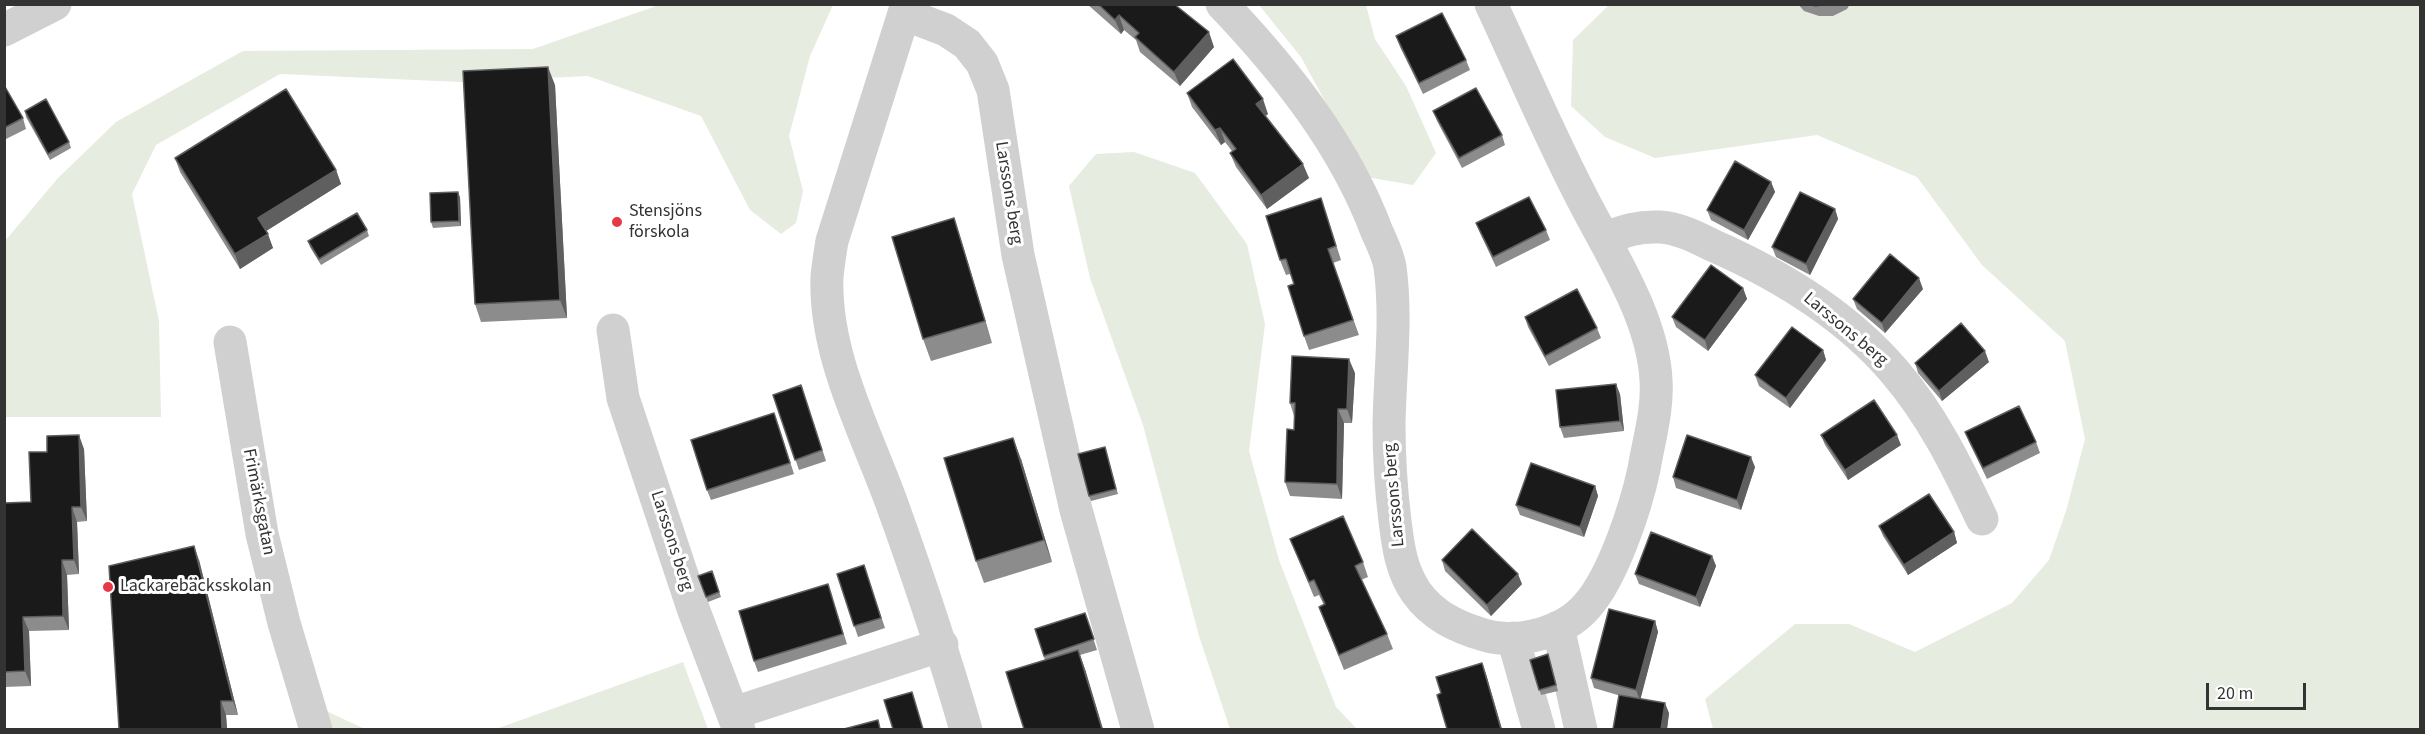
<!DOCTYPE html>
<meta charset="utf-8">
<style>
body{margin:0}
#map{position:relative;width:2425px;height:734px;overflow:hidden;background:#fff;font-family:"Source Sans 3",sans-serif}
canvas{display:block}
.frame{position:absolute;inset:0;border:6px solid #333;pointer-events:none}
.scale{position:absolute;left:2206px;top:683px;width:100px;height:27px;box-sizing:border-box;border:3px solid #333;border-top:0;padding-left:8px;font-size:18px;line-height:21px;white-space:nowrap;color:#333;-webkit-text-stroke:4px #fff;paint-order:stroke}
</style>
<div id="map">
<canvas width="2425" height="734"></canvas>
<div class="frame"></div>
<div class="scale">20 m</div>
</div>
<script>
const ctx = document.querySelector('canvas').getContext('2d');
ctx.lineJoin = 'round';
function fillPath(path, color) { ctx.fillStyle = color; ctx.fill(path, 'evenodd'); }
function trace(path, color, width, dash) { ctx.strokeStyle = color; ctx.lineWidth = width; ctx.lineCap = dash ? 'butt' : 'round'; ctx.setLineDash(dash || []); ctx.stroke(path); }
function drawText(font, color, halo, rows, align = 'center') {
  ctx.font = font + ' "Source Sans 3",sans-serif'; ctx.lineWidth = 6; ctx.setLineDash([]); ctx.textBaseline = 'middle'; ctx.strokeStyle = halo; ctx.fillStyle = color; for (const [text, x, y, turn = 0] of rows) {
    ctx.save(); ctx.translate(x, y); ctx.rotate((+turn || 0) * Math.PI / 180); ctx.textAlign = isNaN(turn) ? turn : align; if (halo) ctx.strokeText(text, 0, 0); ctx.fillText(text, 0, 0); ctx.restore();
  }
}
const green = new Path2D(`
 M 659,5 L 833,5 L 810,56 L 789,136 L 803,191 L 796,223 L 781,234 L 750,210 L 701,116 L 588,76 L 461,82 L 280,74 L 156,145 L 132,194 L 159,321 L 161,417 L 5,417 L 5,241 L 58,178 L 116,122 L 243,51 L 533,49 Z
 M 1259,5 L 1366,5 L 1375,39 L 1406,86 L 1436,153 L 1413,185 L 1366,177 L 1301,57 Z
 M 1609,5 L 2420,5 L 2420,729 L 1713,729 L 1705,699 L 1795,624 L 1849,624 L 1915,652 L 2012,603 L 2049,560 L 2066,511 L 2085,439 L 2065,341 L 1982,265 L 1917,177 L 1817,135 L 1655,158 L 1605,137 L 1571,106 L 1573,40 Z
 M 1134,152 L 1195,173 L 1247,244 L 1265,324 L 1249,451 L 1279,560 L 1336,707 L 1357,729 L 1230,729 L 1199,636 L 1143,425 L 1090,278 L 1069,186 L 1096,154 Z
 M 683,662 L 708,729 L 496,729 Z
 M 324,710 L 365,729 L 329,729 Z`);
const minor = new Path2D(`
 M 907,4 L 832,241 C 830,253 828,265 827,277 C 824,355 866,432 892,504 C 919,579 944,653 966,730
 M 1222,4 C 1285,70 1345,146 1377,232 C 1382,243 1388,255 1390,267 C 1397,319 1390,371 1389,424 C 1389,456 1391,489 1395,521 C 1398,546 1401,570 1416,592 C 1433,616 1457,627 1484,635 C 1517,645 1564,633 1587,606 C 1613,577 1636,507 1644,469 C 1649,439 1658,410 1656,380 C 1653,316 1608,250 1580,194 C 1548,132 1521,68 1491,4
 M 904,14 L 946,30 L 967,44 L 982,63 L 993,90 L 1018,255 L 1076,510 L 1138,730
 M 4,30 L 55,4
 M 1604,239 C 1623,231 1639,226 1660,227 C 1678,228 1696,237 1712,245 C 1778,274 1846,315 1894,371 C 1932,415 1957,466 1982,519
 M 613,330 L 623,398 L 694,611 L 739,730
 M 230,342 L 262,534 L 284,623 L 316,730
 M 1558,627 L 1581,730
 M 1513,638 L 1539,730
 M 734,713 L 942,645`);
const wall = new Path2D(`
 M 1087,4 L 1174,4 L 1214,47 L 1180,86 L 1140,52 L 1136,40 L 1124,30 L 1121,34 Z
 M 1798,4 L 1850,4 L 1847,9 L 1833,16 L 1819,16 L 1804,11 Z
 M 1396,36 L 1466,60 L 1470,70 L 1423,94 L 1400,47 Z
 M 4,85 L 23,118 L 26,129 L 4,140 Z
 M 555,85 L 567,318 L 481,322 L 475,304 Z
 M 1187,93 L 1268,114 L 1265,116 L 1309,178 L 1267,209 L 1236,167 L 1230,153 L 1232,151 L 1225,142 L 1221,145 L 1192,107 Z
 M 25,111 L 69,142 L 71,148 L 50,160 L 26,117 Z
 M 1433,111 L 1502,135 L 1505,145 L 1462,168 L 1437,121 Z
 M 175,158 L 336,170 L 341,184 L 266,231 L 273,248 L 240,269 L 180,172 Z
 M 1771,182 L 1775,192 L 1748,240 L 1711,220 L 1707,210 Z
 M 460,197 L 461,226 L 433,228 L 431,222 Z
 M 1835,209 L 1838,219 L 1810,275 L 1776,257 L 1772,247 Z
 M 1326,213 L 1341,260 L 1333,263 L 1359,335 L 1309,350 L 1304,336 L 1294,284 L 1290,274 L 1286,275 L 1280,260 Z
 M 1476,223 L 1546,230 L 1550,240 L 1496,267 L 1480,233 Z
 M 367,230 L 369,236 L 321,265 L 310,247 L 308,241 Z
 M 961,240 L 992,343 L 931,361 L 923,339 Z
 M 1743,288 L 1747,299 L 1708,351 L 1676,327 L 1672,317 Z
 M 1923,289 L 1885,333 L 1857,309 L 1853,299 Z
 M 1525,317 L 1597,328 L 1601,338 L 1549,366 L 1528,327 Z
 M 1823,350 L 1826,360 L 1790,408 L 1759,386 L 1755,375 Z
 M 1989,362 L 1942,401 L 1918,373 L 1915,363 Z
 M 1355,373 L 1352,423 L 1344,423 L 1342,499 L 1290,496 L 1285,482 L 1294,430 L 1294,416 L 1290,403 Z
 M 801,385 L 826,461 L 799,470 L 773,395 Z
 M 1620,394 L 1624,431 L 1564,438 L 1560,427 Z
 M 778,424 L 794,474 L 711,500 L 707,490 Z
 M 1965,432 L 2036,442 L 2040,453 L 1987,479 L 1969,442 Z
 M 1821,435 L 1901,445 L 1848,480 L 1825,445 Z
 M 1105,447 L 1118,494 L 1091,501 L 1089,496 Z
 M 84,449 L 87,521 L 77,522 L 79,574 L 67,575 L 69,630 L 29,631 L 31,686 L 4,687 L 4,503 L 31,502 Z
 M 1021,459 L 1052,562 L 984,583 L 976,561 Z
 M 1755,467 L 1741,510 L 1676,488 L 1673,477 Z
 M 1595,486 L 1598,496 L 1584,537 L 1520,515 L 1516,505 Z
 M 1879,526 L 1954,532 L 1957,543 L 1908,575 L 1883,536 Z
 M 1290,539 L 1363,562 L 1368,577 L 1361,580 L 1387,634 L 1393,649 L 1344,670 L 1319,607 L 1324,605 L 1319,595 L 1314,597 Z
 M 1712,556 L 1716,566 L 1700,607 L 1639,584 L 1635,574 Z
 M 199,560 L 238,715 L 226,715 L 227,729 L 119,729 Z
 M 1442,560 L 1522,584 L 1491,616 L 1445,571 Z
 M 864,565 L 885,628 L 858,637 L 837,574 Z
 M 712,571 L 721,597 L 708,602 L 698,576 Z
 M 831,594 L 847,644 L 758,672 L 754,661 Z
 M 1085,613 L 1097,650 L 1080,655 L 1086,672 L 1045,660 L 1035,629 Z
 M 1655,621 L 1658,632 L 1640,699 L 1669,713 L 1667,729 L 1613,729 L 1621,696 L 1594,688 L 1591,678 Z
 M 1530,660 L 1550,660 L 1558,691 L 1541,695 Z`);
const shadedWall = new Path2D(`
 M 1119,15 L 1124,30 L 1121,34 L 1115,20 Z
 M 1209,32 L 1214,47 L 1180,86 L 1174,72 Z
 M 548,67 L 555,85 L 567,318 L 560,300 Z
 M 1263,99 L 1268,114 L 1262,119 L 1256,104 Z
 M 1220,128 L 1225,142 L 1221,145 L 1215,130 Z
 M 1303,164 L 1309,178 L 1267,209 L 1261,195 Z
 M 336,170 L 341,184 L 263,233 L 258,218 Z
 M 1771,182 L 1775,192 L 1748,240 L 1744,230 Z
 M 458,192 L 460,197 L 461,226 L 459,221 Z
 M 1835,209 L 1838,219 L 1810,275 L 1806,264 Z
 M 954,218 L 961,240 L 992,343 L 985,321 Z
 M 268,234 L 273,248 L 240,269 L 235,254 Z
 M 1919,278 L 1923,289 L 1885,333 L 1882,323 Z
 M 1743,288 L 1747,299 L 1708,351 L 1705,340 Z
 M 1823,350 L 1826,360 L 1790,408 L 1786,398 Z
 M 1985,351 L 1989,362 L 1942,401 L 1939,391 Z
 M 1349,359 L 1355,373 L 1352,423 L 1347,409 Z
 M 1616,384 L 1620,394 L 1624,431 L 1620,421 Z
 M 1338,409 L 1344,423 L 1342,499 L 1337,484 Z
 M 79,435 L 84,449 L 87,521 L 81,507 Z
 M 1897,435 L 1901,445 L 1848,480 L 1845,470 Z
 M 1013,438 L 1021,459 L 1052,562 L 1044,540 Z
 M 1751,457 L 1755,467 L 1741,510 L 1737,500 Z
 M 1595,486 L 1598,496 L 1584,537 L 1580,527 Z
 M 72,507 L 77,522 L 79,574 L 74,560 Z
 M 1954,532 L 1957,543 L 1908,575 L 1904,565 Z
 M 194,546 L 199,560 L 238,715 L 233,701 Z
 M 1712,556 L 1716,566 L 1700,607 L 1696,597 Z
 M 62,560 L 67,575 L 69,630 L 63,616 Z
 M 1518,574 L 1522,584 L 1491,616 L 1487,605 Z
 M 23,617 L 29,631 L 31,686 L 25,671 Z
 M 1655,621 L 1658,632 L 1640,701 L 1636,690 Z
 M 1078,650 L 1086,672 L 1103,729 L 1102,729 Z
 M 1482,663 L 1486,674 L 1502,729 L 1501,729 Z
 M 221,701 L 226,715 L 227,729 L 222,729 Z
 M 1665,703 L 1669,713 L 1667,729 L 1661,729 Z`);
const building = new Path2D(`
 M 1098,4 L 1174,4 L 1209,32 L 1174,72 L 1135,37 L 1139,33 L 1119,15 L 1115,20 Z
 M 1811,4 L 1831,4 L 1815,6 Z
 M 1442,13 L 1466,60 L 1419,83 L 1396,36 Z
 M 1233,59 L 1263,99 L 1256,104 L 1303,164 L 1261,195 L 1230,153 L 1236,149 L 1220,128 L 1215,130 L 1187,93 Z
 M 548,67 L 560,300 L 475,304 L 463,71 Z
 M 4,85 L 23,118 L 4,128 Z
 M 1476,88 L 1502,135 L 1459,158 L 1433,111 Z
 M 286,89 L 336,170 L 258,218 L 268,234 L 235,254 L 175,158 Z
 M 46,99 L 69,142 L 48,154 L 25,111 Z
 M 1735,161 L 1771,182 L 1744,230 L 1707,210 Z
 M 458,192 L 459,221 L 431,222 L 430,193 Z
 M 1800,192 L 1835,209 L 1806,264 L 1772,247 Z
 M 1529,197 L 1546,230 L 1493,257 L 1476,223 Z
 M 1321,198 L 1336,246 L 1328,249 L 1353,320 L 1304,336 L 1288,286 L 1294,284 L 1286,259 L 1280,260 L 1266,216 Z
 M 357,213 L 367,230 L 319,259 L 308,241 Z
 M 954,218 L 985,321 L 923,339 L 892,237 Z
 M 1890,254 L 1919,278 L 1882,323 L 1853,299 Z
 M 1711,265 L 1743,288 L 1705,340 L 1672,317 Z
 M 1577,289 L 1597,328 L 1545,356 L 1525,317 Z
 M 1961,323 L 1985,351 L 1939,391 L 1915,363 Z
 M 1792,327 L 1823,350 L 1786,398 L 1755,375 Z
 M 1292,356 L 1349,359 L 1347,409 L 1338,409 L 1337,484 L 1285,482 L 1287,429 L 1294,430 L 1295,403 L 1290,403 Z
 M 1616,384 L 1620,421 L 1560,427 L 1556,390 Z
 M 801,385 L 822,450 L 795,460 L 773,395 Z
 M 1874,400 L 1897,435 L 1845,470 L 1821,435 Z
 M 2019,406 L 2036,442 L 1983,468 L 1965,432 Z
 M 774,413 L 790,463 L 707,490 L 691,440 Z
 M 79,435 L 81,507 L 72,507 L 74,560 L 62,560 L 63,616 L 23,617 L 25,671 L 4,672 L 4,503 L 31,502 L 29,452 L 47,452 L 47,436 Z
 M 1687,435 L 1751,457 L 1737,500 L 1673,477 Z
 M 1013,438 L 1044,540 L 976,561 L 944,458 Z
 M 1105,447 L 1116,489 L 1089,496 L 1078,454 Z
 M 1531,463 L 1595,486 L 1580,527 L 1516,505 Z
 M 1929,494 L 1954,532 L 1904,565 L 1879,526 Z
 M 1343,516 L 1363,562 L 1355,566 L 1387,634 L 1339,655 L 1319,607 L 1325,604 L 1314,580 L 1309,582 L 1290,539 Z
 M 1472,529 L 1518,574 L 1487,605 L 1442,560 Z
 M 1651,532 L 1712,556 L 1696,597 L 1635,574 Z
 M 194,546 L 233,701 L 221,701 L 222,729 L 119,729 L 109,566 Z
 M 864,565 L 881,618 L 854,626 L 837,574 Z
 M 712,571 L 719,592 L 706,597 L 698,576 Z
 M 828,584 L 843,634 L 754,661 L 739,611 Z
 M 1609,609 L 1655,621 L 1636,690 L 1591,678 Z
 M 1085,613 L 1094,639 L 1044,656 L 1035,629 Z
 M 1078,650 L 1102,729 L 1024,729 L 1006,672 Z
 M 1548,654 L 1556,685 L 1539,690 L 1530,660 Z
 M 1482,663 L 1501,729 L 1447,729 L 1437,695 L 1441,693 L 1436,677 Z
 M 912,692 L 923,729 L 893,729 L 884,700 Z
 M 1619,695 L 1665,703 L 1661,729 L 1613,729 Z
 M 878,720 L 880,729 L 844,729 Z`);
const markers = [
 [617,222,6,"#e63946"],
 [108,587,6,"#e63946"]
];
const streetNames = [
 ["Larssons berg",1008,193,81],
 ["Larssons berg",1845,330,40],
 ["Larssons berg",1395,495,-95],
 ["Frimärksgatan",258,502,79],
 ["Larssons berg",671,541,72]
];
const poiNames = [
 ["Stensjöns",629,212],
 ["förskola",629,233],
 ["Lackarebäcksskolan",120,587]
];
fillPath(green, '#e6ecdf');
trace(minor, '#d0d0d0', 33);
fillPath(wall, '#8c8c8c');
fillPath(shadedWall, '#5f5f5f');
fillPath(building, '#1a1a1a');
trace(building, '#5f5f5f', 1.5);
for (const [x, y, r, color] of markers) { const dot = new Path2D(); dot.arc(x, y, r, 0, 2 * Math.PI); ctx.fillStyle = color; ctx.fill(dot); trace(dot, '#fff', 2); }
drawText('18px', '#333', '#fff', streetNames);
drawText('18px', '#333', '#fff', poiNames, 'left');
</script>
